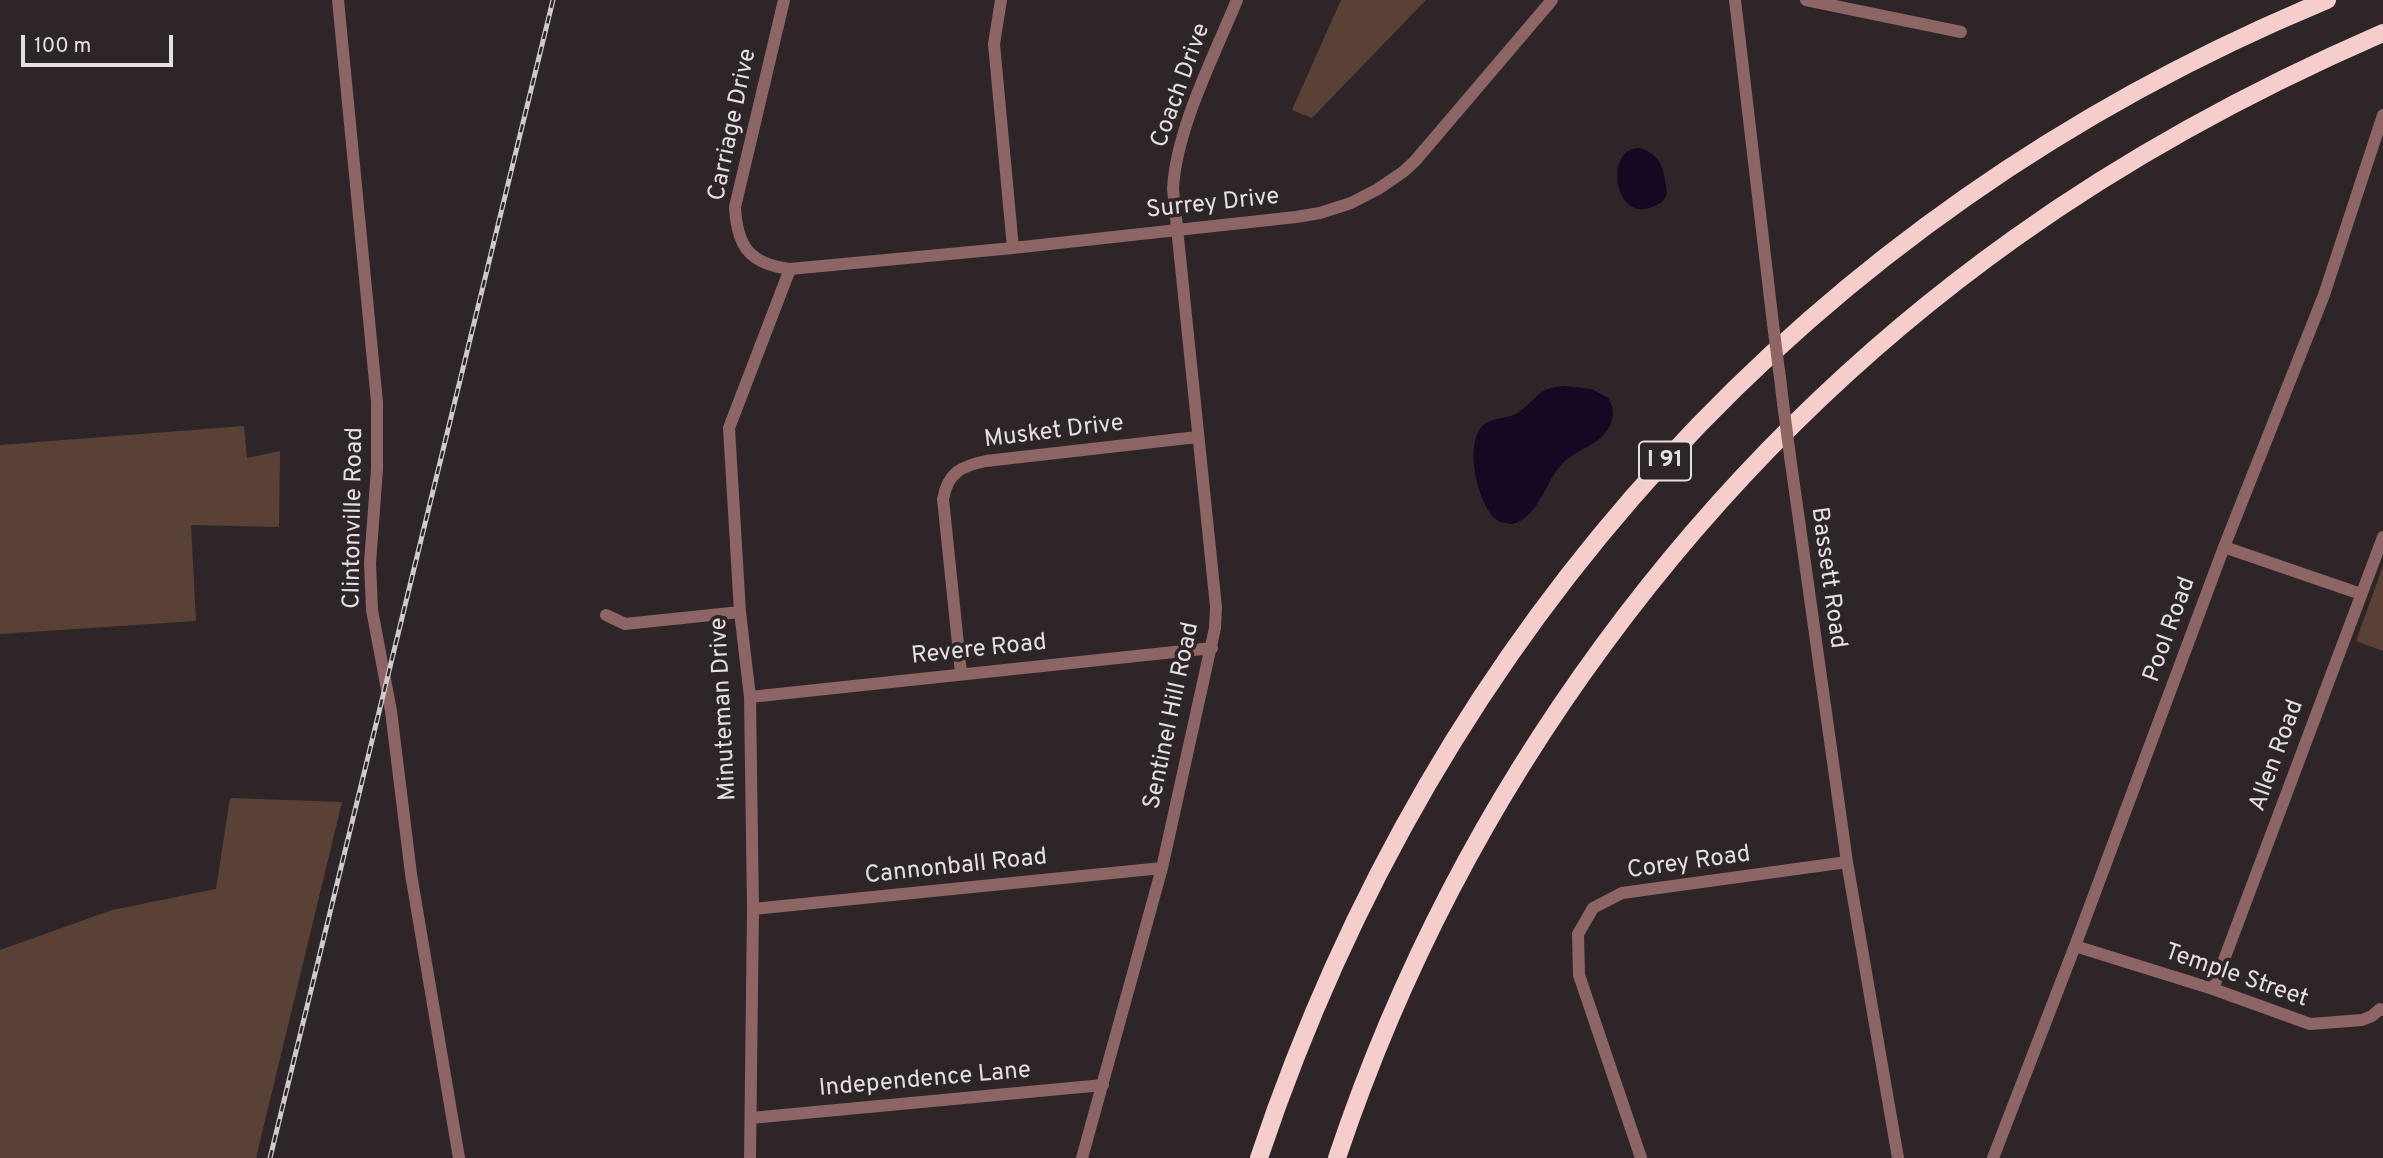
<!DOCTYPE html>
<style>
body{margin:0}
#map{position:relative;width:2383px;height:1158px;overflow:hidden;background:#2e2528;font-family:Overpass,sans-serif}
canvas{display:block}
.scale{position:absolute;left:21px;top:35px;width:152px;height:32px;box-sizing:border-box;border:4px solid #e5dfe1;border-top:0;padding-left:9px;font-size:21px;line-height:24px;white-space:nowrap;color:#e5dfe1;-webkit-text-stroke:5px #2e2528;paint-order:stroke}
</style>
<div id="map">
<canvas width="2383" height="1158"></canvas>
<div class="scale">100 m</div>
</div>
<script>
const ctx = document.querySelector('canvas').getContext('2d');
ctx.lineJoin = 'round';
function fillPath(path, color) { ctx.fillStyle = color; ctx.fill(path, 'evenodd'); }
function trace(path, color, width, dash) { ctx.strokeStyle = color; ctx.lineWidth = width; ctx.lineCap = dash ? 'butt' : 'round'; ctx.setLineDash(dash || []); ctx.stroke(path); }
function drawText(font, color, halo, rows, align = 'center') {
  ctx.font = font + ' Overpass,sans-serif'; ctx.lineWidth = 7; ctx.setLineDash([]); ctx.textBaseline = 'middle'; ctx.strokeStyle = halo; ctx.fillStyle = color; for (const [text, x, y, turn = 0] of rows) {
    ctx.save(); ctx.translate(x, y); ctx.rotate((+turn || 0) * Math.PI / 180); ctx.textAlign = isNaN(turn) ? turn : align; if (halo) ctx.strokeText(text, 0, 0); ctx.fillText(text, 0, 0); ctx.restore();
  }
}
const green = new Path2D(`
 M 1341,0 L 1426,0 L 1312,118 L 1292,110 Z
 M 244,426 L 247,458 L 280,451 L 279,527 L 191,525 L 196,621 L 0,634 L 0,445 Z
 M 2383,566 L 2383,651 L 2356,641 Z
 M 230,798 L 342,802 L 256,1158 L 0,1158 L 0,950 L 112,910 L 216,889 Z`);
const water = new Path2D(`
 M 1640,148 C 1663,156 1664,171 1667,193 C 1665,201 1660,204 1652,207 C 1613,223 1604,146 1640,148 Z
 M 1565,386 L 1592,389 L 1608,398 C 1614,408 1615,418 1608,429 C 1597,447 1575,449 1561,465 C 1545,483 1539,516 1513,524 C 1506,524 1498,522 1493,517 C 1477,499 1466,449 1480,429 C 1490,415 1506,421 1519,412 C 1539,398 1536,388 1565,386 Z`);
const minor = new Path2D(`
 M 338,0 L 377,402 L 377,469 L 370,563 L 372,610 L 391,711 L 411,874 L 459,1158
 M 784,0 L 735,207 C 737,247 750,264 790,269 L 1013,248 L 1296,217 L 1320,213 L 1351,203 L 1378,189 L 1403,172 L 1415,161 L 1552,0
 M 1001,0 L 994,44 L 1013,248
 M 1735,0 L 1773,324
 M 1806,0 L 1961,32
 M 1780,378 L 1783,403
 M 1790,456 L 1847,862 L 1898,1158
 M 2224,547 L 2361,594
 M 606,615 L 625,624 L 740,612
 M 961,673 L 943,499 C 948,472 962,466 986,461 L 1197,437
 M 750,697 L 1212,648
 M 753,909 L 1162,868
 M 2075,946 L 2213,989 L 2310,1024 L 2362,1020 L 2372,1016 L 2380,1009 L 2383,1010
 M 2213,989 L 2383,537
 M 751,1118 L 1103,1085
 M 750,1158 L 753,909 L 750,697 L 740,612 L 729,428 L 790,269
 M 1082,1158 L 1162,868 L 1215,628 L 1216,607 L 1173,189 C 1176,129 1214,56 1237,0
 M 1641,1158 L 1579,975 L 1578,934 L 1593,908 L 1622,893 L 1847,862
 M 1993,1158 L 2075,946 L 2224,547 L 2324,295 L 2383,115`);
const highway = new Path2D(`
 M 1259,1158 C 1436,629 1809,214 2327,0
 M 1337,1158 C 1460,791 1699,463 2015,238 C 2130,156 2254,89 2383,33`);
const rail = new Path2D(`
 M 270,1158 L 553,0`);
const minorBridge = new Path2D(`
 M 1773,324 L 1780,378
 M 1783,403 L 1790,456`);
const shields = [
 [1665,461,52]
];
const shieldNames = [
 ["I 91",1665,461]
];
const streetNames = [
 ["Coach Drive",1182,86,-70],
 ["Carriage Drive",734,125,-78],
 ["Surrey Drive",1213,205,-6],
 ["Musket Drive",1054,433,-7],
 ["Clintonville Road",355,518,-89],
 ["Bassett Road",1827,578,82],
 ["Pool Road",2171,630,-70],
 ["Revere Road",979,651,-6],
 ["Minuteman Drive",725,709,-93],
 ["Sentinel Hill Road",1173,716,-78],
 ["Allen Road",2278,756,-70],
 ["Corey Road",1689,864,-8],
 ["Cannonball Road",956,868,-6],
 ["Temple Street",2236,977,19],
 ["Independence Lane",925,1081,-5]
];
fillPath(green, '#5a4135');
fillPath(water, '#140822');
trace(minor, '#8c6564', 12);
trace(highway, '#f5cdcb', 18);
trace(rail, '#d0c9cc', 5);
trace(rail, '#2e2528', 2.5, [8]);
trace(minorBridge, '#8c6564', 12);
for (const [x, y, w] of shields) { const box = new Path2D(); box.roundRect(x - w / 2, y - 19.5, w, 39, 5); ctx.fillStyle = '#2e2528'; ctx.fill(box); trace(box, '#e5dfe1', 2); }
drawText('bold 23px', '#e5dfe1', null, shieldNames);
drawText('24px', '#e5dfe1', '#2e2528', streetNames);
</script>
